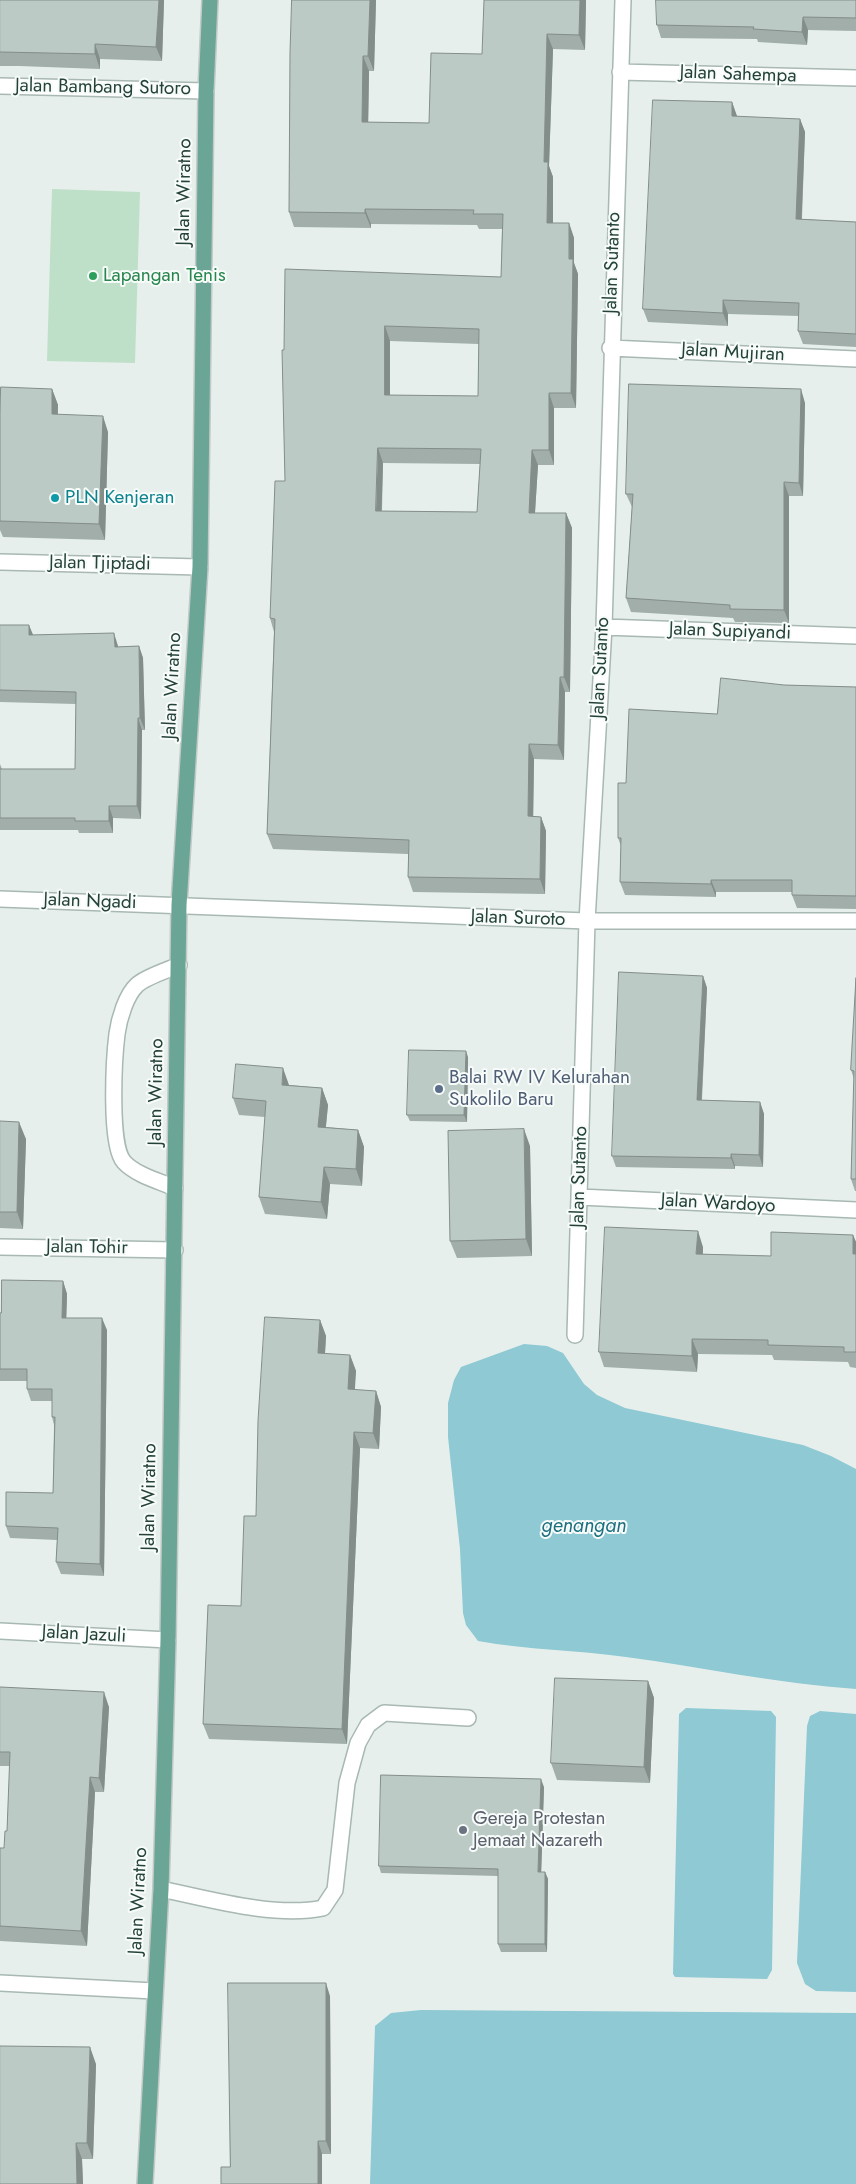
<!DOCTYPE html>
<style>
body{margin:0}
canvas{display:block;background:#e6efeb}
</style>
<canvas width="856" height="2184"></canvas>
<script>
const ctx = document.querySelector('canvas').getContext('2d');
ctx.lineJoin = 'round';
function fillPath(path, color) { ctx.fillStyle = color; ctx.fill(path, 'evenodd'); }
function trace(path, color, width, dash) { ctx.strokeStyle = color; ctx.lineWidth = width; ctx.lineCap = dash ? 'butt' : 'round'; ctx.setLineDash(dash || []); ctx.stroke(path); }
function drawText(font, color, halo, rows, align = 'center') {
  ctx.font = font + ' Jost,sans-serif'; ctx.lineWidth = 4; ctx.setLineDash([]); ctx.textBaseline = 'middle'; ctx.strokeStyle = halo; ctx.fillStyle = color; for (const [text, x, y, turn = 0] of rows) {
    ctx.save(); ctx.translate(x, y); ctx.rotate((+turn || 0) * Math.PI / 180); ctx.textAlign = isNaN(turn) ? turn : align; if (halo) ctx.strokeText(text, 0, 0); ctx.fillText(text, 0, 0); ctx.restore();
  }
}
const green = new Path2D(`
 M 52,189 L 140,192 L 135,363 L 47,361 Z`);
const water = new Path2D(`
 M 524,1344 L 547,1346 L 563,1353 L 584,1384 L 597,1395 L 625,1408 L 803,1445 L 831,1456 L 856,1469 L 856,1689 C 779,1684 702,1667 626,1657 C 577,1650 527,1650 478,1641 L 466,1625 L 463,1613 L 460,1549 L 448,1437 L 448,1403 L 454,1380 L 461,1367 Z
 M 686,1708 L 771,1711 L 776,1717 L 772,1970 L 767,1979 L 675,1977 L 673,1974 L 679,1714 Z
 M 820,1711 L 856,1714 L 856,1992 L 816,1991 L 805,1984 L 797,1963 L 807,1726 L 810,1716 Z
 M 421,2010 L 856,2013 L 856,2184 L 370,2184 L 375,2026 L 391,2013 Z`);
const minor = new Path2D(`
 M 620,72 L 856,78
 M 0,86 L 206,91
 M 610,348 L 856,359
 M 0,562 L 200,567
 M 604,627 L 856,636
 M 0,899 L 587,921 L 856,921
 M 175,1188 C 159,1181 136,1175 124,1162 C 109,1146 114,1058 117,1034 C 119,1019 126,995 137,985 C 145,977 168,970 179,965
 M 580,1197 L 856,1210
 M 0,1247 L 175,1250
 M 575,1335 L 587,921 L 604,627 L 623,0
 M 0,1631 L 168,1640
 M 161,1889 C 209,1899 275,1918 323,1908 L 335,1890 L 347,1783 L 358,1743 L 368,1725 L 384,1713 L 468,1718
 M 0,1983 L 154,1991`);
const major = new Path2D(`
 M 145,2184 L 161,1889 L 168,1640 L 179,905 L 200,567 L 206,91 L 210,0`);
const wall = new Path2D(`
 M 0,0 L 164,0 L 162,61 L 100,59 L 100,69 L 19,66 L 0,66 Z
 M 292,0 L 376,0 L 374,71 L 369,71 L 368,122 L 429,123 L 482,54 L 586,0 L 585,50 L 553,49 L 549,166 L 553,177 L 553,223 L 569,223 L 574,238 L 574,263 L 578,274 L 576,408 L 554,408 L 554,465 L 538,465 L 535,513 L 566,513 L 572,528 L 570,692 L 565,692 L 564,760 L 534,759 L 533,816 L 541,817 L 546,831 L 545,894 L 413,892 L 408,877 L 408,854 L 273,849 L 267,834 L 274,632 L 270,618 L 285,481 L 284,350 L 501,277 L 502,229 L 479,229 L 477,225 L 371,224 L 371,228 L 294,227 L 289,212 ZM 390,341 L 479,344 L 478,396 L 390,395 ZM 383,463 L 480,464 L 477,512 L 382,511 Z
 M 856,0 L 856,31 L 808,30 L 807,45 L 758,42 L 757,39 L 661,38 L 657,25 Z
 M 732,102 L 737,117 L 800,119 L 805,132 L 802,219 L 856,222 L 856,347 L 803,344 L 798,331 L 799,316 L 728,314 L 728,326 L 648,322 L 643,309 Z
 M 52,389 L 58,405 L 58,415 L 108,432 L 105,540 L 3,537 L 0,530 L 0,415 Z
 M 805,403 L 803,496 L 789,496 L 789,623 L 735,622 L 733,618 L 631,612 L 626,598 L 632,507 L 626,494 Z
 M 0,625 L 33,635 L 118,646 L 118,647 L 139,646 L 143,658 L 145,730 L 142,730 L 141,819 L 113,818 L 113,833 L 79,833 L 78,830 L 0,830 L 0,764 L 2,769 L 75,769 L 76,704 L 0,702 Z
 M 784,685 L 856,687 L 856,909 L 797,908 L 792,895 L 792,892 L 716,892 L 716,897 L 625,895 L 620,882 L 621,846 L 618,838 L 626,783 L 717,714 Z
 M 703,976 L 707,988 L 702,1100 L 760,1102 L 764,1114 L 763,1167 L 735,1166 L 735,1169 L 616,1167 L 612,1156 Z
 M 856,978 L 856,1191 L 855,1191 L 851,1179 L 854,1079 L 851,1070 Z
 M 468,1057 L 467,1122 L 410,1121 L 407,1115 Z
 M 289,1085 L 322,1088 L 328,1105 L 326,1127 L 358,1130 L 364,1147 L 362,1186 L 330,1184 L 327,1219 L 265,1214 L 259,1197 L 265,1117 L 239,1115 L 233,1098 Z
 M 0,1121 L 26,1139 L 23,1229 L 0,1228 Z
 M 530,1146 L 532,1256 L 457,1258 L 450,1241 Z
 M 853,1235 L 856,1242 L 856,1368 L 850,1367 L 848,1362 L 774,1360 L 772,1355 L 698,1354 L 697,1372 L 604,1367 L 599,1352 L 703,1247 L 703,1254 L 771,1256 Z
 M 63,1281 L 67,1294 L 66,1318 L 107,1330 L 104,1576 L 61,1574 L 56,1562 L 57,1540 L 10,1538 L 6,1526 L 53,1493 L 54,1425 L 52,1417 L 52,1401 L 31,1401 L 27,1389 L 27,1381 L 0,1381 L 0,1313 Z
 M 320,1320 L 326,1336 L 325,1354 L 350,1355 L 356,1371 L 354,1390 L 376,1391 L 381,1407 L 379,1449 L 360,1448 L 347,1744 L 209,1739 L 203,1724 L 241,1606 Z
 M 648,1681 L 654,1698 L 650,1783 L 557,1780 L 551,1763 Z
 M 0,1687 L 109,1707 L 104,1792 L 95,1792 L 87,1946 L 0,1941 L 0,1848 L 4,1848 L 7,1831 L 10,1766 L 0,1766 Z
 M 544,1787 L 541,1872 L 545,1872 L 548,1879 L 547,1952 L 501,1952 L 498,1944 L 498,1876 L 381,1873 L 379,1866 Z
 M 330,1996 L 331,2154 L 322,2154 L 322,2184 L 221,2184 L 230,2167 Z
 M 96,2064 L 93,2159 L 82,2159 L 83,2184 L 0,2184 Z`);
const shadedWall = new Path2D(`
 M 159,0 L 164,0 L 162,61 L 156,47 Z
 M 370,0 L 376,0 L 374,71 L 368,56 Z
 M 580,0 L 586,0 L 585,50 L 579,35 Z
 M 803,17 L 808,30 L 807,45 L 802,32 Z
 M 547,34 L 553,49 L 549,166 L 553,177 L 553,238 L 547,223 L 544,162 Z
 M 95,44 L 100,59 L 100,69 L 95,54 Z
 M 363,56 L 369,71 L 368,137 L 362,122 Z
 M 732,102 L 737,116 L 737,130 L 732,116 Z
 M 800,119 L 805,132 L 801,232 L 796,219 Z
 M 365,209 L 371,224 L 371,228 L 365,213 Z
 M 569,223 L 574,238 L 574,263 L 578,274 L 576,408 L 571,393 Z
 M 723,300 L 728,314 L 728,326 L 723,313 Z
 M 385,326 L 390,341 L 390,410 L 385,395 Z
 M 52,389 L 58,405 L 57,430 L 52,414 Z
 M 801,389 L 805,403 L 803,496 L 799,483 Z
 M 549,393 L 554,408 L 554,465 L 549,450 Z
 M 103,416 L 108,432 L 105,540 L 99,524 Z
 M 378,448 L 383,463 L 381,526 L 376,511 Z
 M 532,450 L 538,465 L 534,528 L 529,513 Z
 M 784,482 L 789,496 L 789,623 L 784,610 Z
 M 566,513 L 572,528 L 570,692 L 564,677 Z
 M 29,625 L 34,637 L 29,635 Z
 M 114,633 L 118,646 L 119,659 L 115,647 Z
 M 139,646 L 143,658 L 145,730 L 140,718 Z
 M 560,677 L 565,692 L 564,760 L 558,745 Z
 M 138,718 L 142,730 L 141,819 L 137,806 Z
 M 529,744 L 534,759 L 533,831 L 528,816 Z
 M 109,806 L 113,818 L 113,833 L 109,821 Z
 M 541,817 L 546,831 L 545,894 L 540,879 Z
 M 711,880 L 716,892 L 716,897 L 711,884 Z
 M 703,976 L 707,988 L 701,1111 L 697,1100 Z
 M 466,1051 L 468,1057 L 467,1122 L 464,1115 Z
 M 283,1068 L 289,1085 L 288,1101 L 282,1085 Z
 M 322,1088 L 328,1105 L 324,1144 L 318,1127 Z
 M 760,1102 L 764,1114 L 763,1167 L 759,1155 Z
 M 19,1122 L 26,1139 L 23,1229 L 17,1212 Z
 M 524,1129 L 530,1146 L 532,1256 L 526,1239 Z
 M 358,1130 L 364,1147 L 362,1186 L 356,1169 Z
 M 731,1154 L 735,1166 L 735,1169 L 731,1158 Z
 M 324,1167 L 330,1184 L 327,1219 L 321,1202 Z
 M 698,1231 L 703,1247 L 702,1270 L 696,1254 Z
 M 853,1235 L 856,1242 L 856,1262 L 853,1254 Z
 M 63,1281 L 67,1294 L 66,1330 L 62,1318 Z
 M 102,1318 L 107,1330 L 104,1576 L 100,1564 Z
 M 320,1320 L 326,1336 L 324,1369 L 318,1353 Z
 M 692,1339 L 698,1354 L 697,1372 L 692,1356 Z
 M 350,1355 L 356,1371 L 354,1405 L 348,1389 Z
 M 376,1391 L 381,1407 L 379,1449 L 373,1433 Z
 M 354,1432 L 360,1448 L 347,1744 L 342,1729 Z
 M 648,1681 L 654,1698 L 650,1783 L 644,1767 Z
 M 104,1692 L 109,1707 L 104,1792 L 99,1778 Z
 M 90,1777 L 95,1792 L 87,1946 L 81,1931 Z
 M 541,1779 L 544,1787 L 541,1879 L 538,1872 Z
 M 545,1872 L 548,1879 L 547,1952 L 545,1944 Z
 M 326,1983 L 330,1996 L 331,2154 L 326,2141 Z
 M 90,2047 L 96,2064 L 93,2159 L 87,2143 Z
 M 318,2141 L 322,2154 L 322,2184 L 318,2184 Z
 M 76,2143 L 82,2159 L 83,2184 L 77,2184 Z`);
const building = new Path2D(`
 M 0,0 L 159,0 L 156,47 L 95,44 L 95,54 L 0,52 Z
 M 292,0 L 370,0 L 368,56 L 363,56 L 362,122 L 429,123 L 431,53 L 482,54 L 484,0 L 580,0 L 579,35 L 547,34 L 544,162 L 548,162 L 547,223 L 569,223 L 569,259 L 573,259 L 571,393 L 549,393 L 549,450 L 532,450 L 529,513 L 566,513 L 564,677 L 560,677 L 558,745 L 529,744 L 528,816 L 541,817 L 540,879 L 408,877 L 409,840 L 267,834 L 275,619 L 270,618 L 275,481 L 285,481 L 282,350 L 284,350 L 285,269 L 501,277 L 503,214 L 473,214 L 474,210 L 365,209 L 365,213 L 289,212 L 290,53 ZM 385,326 L 479,329 L 478,396 L 385,395 ZM 378,448 L 481,449 L 477,512 L 376,511 Z
 M 656,0 L 856,0 L 856,18 L 803,17 L 802,32 L 753,29 L 754,27 L 657,25 Z
 M 653,100 L 732,102 L 732,116 L 800,119 L 796,219 L 856,222 L 856,334 L 798,331 L 799,303 L 723,300 L 723,313 L 643,309 Z
 M 629,384 L 801,389 L 799,483 L 784,482 L 784,610 L 730,609 L 730,605 L 626,598 L 633,494 L 626,494 Z
 M 1,387 L 52,389 L 52,414 L 103,416 L 99,524 L 0,521 L 0,415 Z
 M 0,625 L 29,625 L 29,635 L 114,633 L 115,647 L 139,646 L 140,718 L 138,718 L 137,806 L 109,806 L 109,821 L 75,821 L 75,818 L 0,818 L 0,769 L 75,769 L 76,692 L 0,690 Z
 M 721,678 L 784,685 L 856,687 L 856,896 L 792,895 L 792,880 L 711,880 L 711,884 L 620,882 L 621,838 L 618,838 L 618,783 L 626,783 L 629,709 L 717,714 Z
 M 619,972 L 703,976 L 697,1100 L 760,1102 L 759,1155 L 731,1154 L 731,1158 L 612,1156 Z
 M 856,978 L 856,1179 L 851,1179 L 854,1071 L 851,1070 Z
 M 409,1050 L 466,1051 L 464,1115 L 407,1115 Z
 M 236,1064 L 283,1068 L 282,1085 L 322,1088 L 318,1127 L 358,1130 L 356,1169 L 324,1167 L 321,1202 L 259,1197 L 266,1101 L 233,1098 Z
 M 0,1121 L 19,1122 L 17,1212 L 0,1212 Z
 M 524,1129 L 526,1239 L 450,1241 L 448,1131 Z
 M 605,1227 L 698,1231 L 696,1254 L 771,1256 L 771,1232 L 853,1235 L 853,1254 L 856,1254 L 856,1352 L 844,1352 L 844,1347 L 768,1345 L 768,1340 L 692,1339 L 692,1356 L 599,1352 Z
 M 2,1280 L 63,1281 L 62,1318 L 102,1318 L 100,1564 L 56,1562 L 58,1528 L 6,1526 L 6,1492 L 53,1493 L 55,1417 L 52,1417 L 52,1389 L 27,1389 L 27,1369 L 0,1369 L 0,1313 L 1,1313 Z
 M 265,1317 L 320,1320 L 318,1353 L 350,1355 L 348,1389 L 376,1391 L 373,1433 L 354,1432 L 342,1729 L 203,1724 L 208,1605 L 241,1606 L 244,1516 L 256,1516 L 258,1421 Z
 M 555,1678 L 648,1681 L 644,1767 L 551,1763 Z
 M 0,1687 L 104,1692 L 99,1778 L 90,1777 L 81,1931 L 0,1926 L 0,1848 L 4,1848 L 5,1831 L 7,1831 L 10,1752 L 0,1752 Z
 M 381,1775 L 541,1779 L 538,1872 L 545,1872 L 545,1944 L 498,1944 L 498,1869 L 379,1866 Z
 M 228,1983 L 326,1983 L 326,2141 L 318,2141 L 318,2184 L 221,2184 L 221,2167 L 230,2167 Z
 M 0,2046 L 90,2047 L 87,2143 L 76,2143 L 77,2184 L 0,2184 Z`);
const markers = [
 [93,276,5,"#2e9e5b"],
 [55,498,5,"#0f9aa8"],
 [439,1089,5,"#5c6f8a"],
 [463,1830,5,"#6b7280"]
];
const streetNames = [
 ["Jalan Sahempa",738,75,2],
 ["Jalan Bambang Sutoro",103,88,1],
 ["Jalan Wiratno",185,192,-89],
 ["Jalan Sutanto",613,263,-88],
 ["Jalan Mujiran",733,353,3],
 ["Jalan Tjiptadi",100,564,1],
 ["Jalan Supiyandi",730,632,2],
 ["Jalan Sutanto",601,668,-87],
 ["Jalan Wiratno",173,686,-87],
 ["Jalan Ngadi",90,902,2],
 ["Jalan Suroto",518,919,2],
 ["Jalan Wiratno",157,1092,-89],
 ["Jalan Sutanto",580,1177,-88],
 ["Jalan Wardoyo",718,1204,3],
 ["Jalan Tohir",87,1248,1],
 ["Jalan Wiratno",150,1497,-89],
 ["Jalan Jazuli",84,1635,3],
 ["Jalan Wiratno",139,1901,-87]
];
const leisureNames = [
 ["Lapangan Tenis",103,276]
];
const cultureNames = [
 ["PLN Kenjeran",65,498]
];
const serviceNames = [
 ["Balai RW IV Kelurahan",449,1078],
 ["Sukolilo Baru",449,1100]
];
const worshipNames = [
 ["Gereja Protestan",473,1819],
 ["Jemaat Nazareth",473,1841]
];
const waterNames = [
 ["genangan",584,1527]
];
fillPath(green, '#bfe0c8');
fillPath(water, '#8ec9d4');
trace(minor, '#a8b8b2', 18);
trace(major, '#c2cac8', 18);
trace(minor, '#fff', 15);
trace(major, '#6aa596', 15);
fillPath(wall, '#a1aea9');
fillPath(shadedWall, '#838d89');
fillPath(building, '#bbcac4');
trace(building, '#838d89', 1);
for (const [x, y, r, color] of markers) { const dot = new Path2D(); dot.arc(x, y, r, 0, 2 * Math.PI); ctx.fillStyle = color; ctx.fill(dot); trace(dot, '#f7fbf9', 2); }
drawText('19px', '#24423a', '#f7fbf9', streetNames);
drawText('19px', '#27864d', '#f7fbf9', leisureNames, 'left');
drawText('19px', '#0d838f', '#f7fbf9', cultureNames, 'left');
drawText('19px', '#4e5e75', '#f7fbf9', serviceNames, 'left');
drawText('19px', '#5b616d', '#f7fbf9', worshipNames, 'left');
drawText('italic 20px', '#1c6f80', '#f7fbf9', waterNames);
</script>
